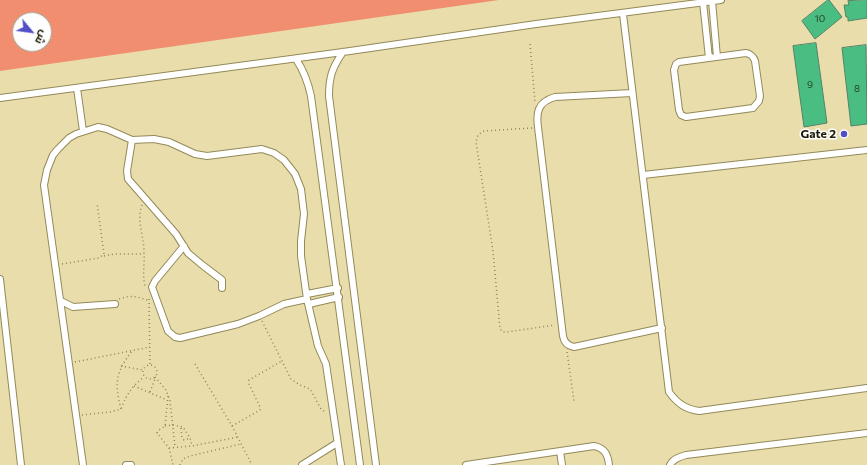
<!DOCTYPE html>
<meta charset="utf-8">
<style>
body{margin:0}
#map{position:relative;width:867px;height:465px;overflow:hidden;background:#e9deab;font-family:Commissioner,Cairo,sans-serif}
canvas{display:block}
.north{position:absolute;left:12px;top:12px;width:40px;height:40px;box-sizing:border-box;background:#fefefe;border:1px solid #a4a39b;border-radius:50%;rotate:119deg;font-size:11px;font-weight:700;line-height:16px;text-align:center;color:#1e1b07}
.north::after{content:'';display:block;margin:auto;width:14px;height:18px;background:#514fc6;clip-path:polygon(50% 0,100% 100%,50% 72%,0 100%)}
</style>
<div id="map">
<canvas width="867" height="465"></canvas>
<div class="north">ش</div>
</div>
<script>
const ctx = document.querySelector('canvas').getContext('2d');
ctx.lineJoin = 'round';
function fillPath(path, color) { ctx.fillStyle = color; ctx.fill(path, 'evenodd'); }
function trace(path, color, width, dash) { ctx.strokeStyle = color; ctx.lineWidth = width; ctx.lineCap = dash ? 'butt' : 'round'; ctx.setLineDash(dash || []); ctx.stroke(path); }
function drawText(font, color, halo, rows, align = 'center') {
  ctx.font = font + ' Commissioner,sans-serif'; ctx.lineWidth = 3; ctx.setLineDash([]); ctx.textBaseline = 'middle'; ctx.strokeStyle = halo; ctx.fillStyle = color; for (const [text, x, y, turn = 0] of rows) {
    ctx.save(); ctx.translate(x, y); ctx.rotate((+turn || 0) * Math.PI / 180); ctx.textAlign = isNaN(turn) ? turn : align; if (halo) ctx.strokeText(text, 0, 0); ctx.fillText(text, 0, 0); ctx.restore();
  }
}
const green = new Path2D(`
 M 0,0 L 499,0 L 0,71 ZM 20,20 L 44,20 L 44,44 L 20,44 Z`);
const building = new Path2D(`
 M 828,0 L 829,0 L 842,17 L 815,39 L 802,21 Z
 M 867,0 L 867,18 L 848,21 L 848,17 L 846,17 L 844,5 L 849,5 L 848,1 Z
 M 816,43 L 827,123 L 804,127 L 793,46 Z
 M 866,45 L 867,124 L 851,126 L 842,48 Z`);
const path = new Path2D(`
 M 530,44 L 535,102
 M 532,128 L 484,131 L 478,135 L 476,142 L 493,251 L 500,329 L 503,332 L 507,332 L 555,325
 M 142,205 C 136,221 144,235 144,252 C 145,263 142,274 145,286
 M 104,256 L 114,254 L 144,254
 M 62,264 L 99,258 L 104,254 L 97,203
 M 119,299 C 129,295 138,296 149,301
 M 149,299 L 150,365
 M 262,321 L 291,379 L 300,385 L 310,389 L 321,409 L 324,411 L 327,411
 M 567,352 L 574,401
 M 75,362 L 150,347
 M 195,364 L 232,426 L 252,465
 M143 372a7 7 0 1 1 14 0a7 7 0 1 1-14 0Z
 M 121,366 L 143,370
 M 155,377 L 166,390 L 170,401 L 175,447
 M 134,386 L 167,400
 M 150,392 L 155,379
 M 168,396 L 165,426 L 159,430 L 157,433 L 169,448 L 173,465
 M 121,409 C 114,383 116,372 132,351
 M 82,415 L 110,412 L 121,409 C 127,394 131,387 144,377
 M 165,426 L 172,425 L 183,427 L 190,438 L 192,446
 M 232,426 L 260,410 L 260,407 L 249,384 L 249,380 L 282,361
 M 181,428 L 182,438 L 184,440 L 190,438
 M 169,448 L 192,446 L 238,437
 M 180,465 L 183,459 L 190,456 L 241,444`);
const minor = new Path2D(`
 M 712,1 L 717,57
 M 703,2 L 709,58
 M 623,14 L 669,392 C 677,403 685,409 699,411 L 867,388
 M 343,52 C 332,68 329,77 329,96 L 376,465
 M 746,53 C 751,54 753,56 755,61 L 760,96 L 759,101 L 753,108 L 686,117 L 681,115 L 679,110 L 674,70 L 676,64 L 679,62 Z
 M 296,59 C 304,71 308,82 311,96 L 360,465
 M 77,88 L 83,131
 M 632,93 L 555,97 C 538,102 536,112 538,127 L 563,336 C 564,342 568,346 574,347 L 662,328
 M 0,98 L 343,52 L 536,24 L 721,0
 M 132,140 L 127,171 L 128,179 L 176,234 L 188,253 L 201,264 L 222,280 L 222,288
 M 643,175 L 867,150
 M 184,246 L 155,281 L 152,287 L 168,331 L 175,337 L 180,338 L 238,324 L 259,316 L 284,304 L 307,299
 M 0,279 L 21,465
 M 307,294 L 338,288
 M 61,301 L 73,307 L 115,304
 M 309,304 L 339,297
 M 560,451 L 562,465
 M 83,465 L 44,185 L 47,170 L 53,155 L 58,149 L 69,138 L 76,134 L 98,127 L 107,129 L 132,140 L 154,139 L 169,142 L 195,154 L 207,156 L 262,149 L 274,153 L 284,160 L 295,174 L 301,189 L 304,214 L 301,241 L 301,256 L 307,299 L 318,346 L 326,364 L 341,465
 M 126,465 L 131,465
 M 302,465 L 337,443
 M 466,465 L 594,446 C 605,448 608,455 609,465
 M 670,465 C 673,459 679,457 686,455 L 867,433`);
const markers = [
 [844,134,4,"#514fc6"]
];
const numberNames = [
 ["10",820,19],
 ["9",810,85],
 ["8",857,89]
];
const poiNames = [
 ["Gate 2",836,134]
];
fillPath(green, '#f18e6f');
fillPath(building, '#4abd83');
trace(building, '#548368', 1);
trace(minor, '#938959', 8);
trace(path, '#8c8560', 1.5, [1, 3]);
trace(minor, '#fff', 6);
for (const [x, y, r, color] of markers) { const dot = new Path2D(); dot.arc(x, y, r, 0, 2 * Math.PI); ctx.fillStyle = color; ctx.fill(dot); trace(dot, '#fefefe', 1.5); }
drawText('10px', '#294426', null, numberNames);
drawText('bold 12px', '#1e1b07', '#fefefe', poiNames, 'right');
</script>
